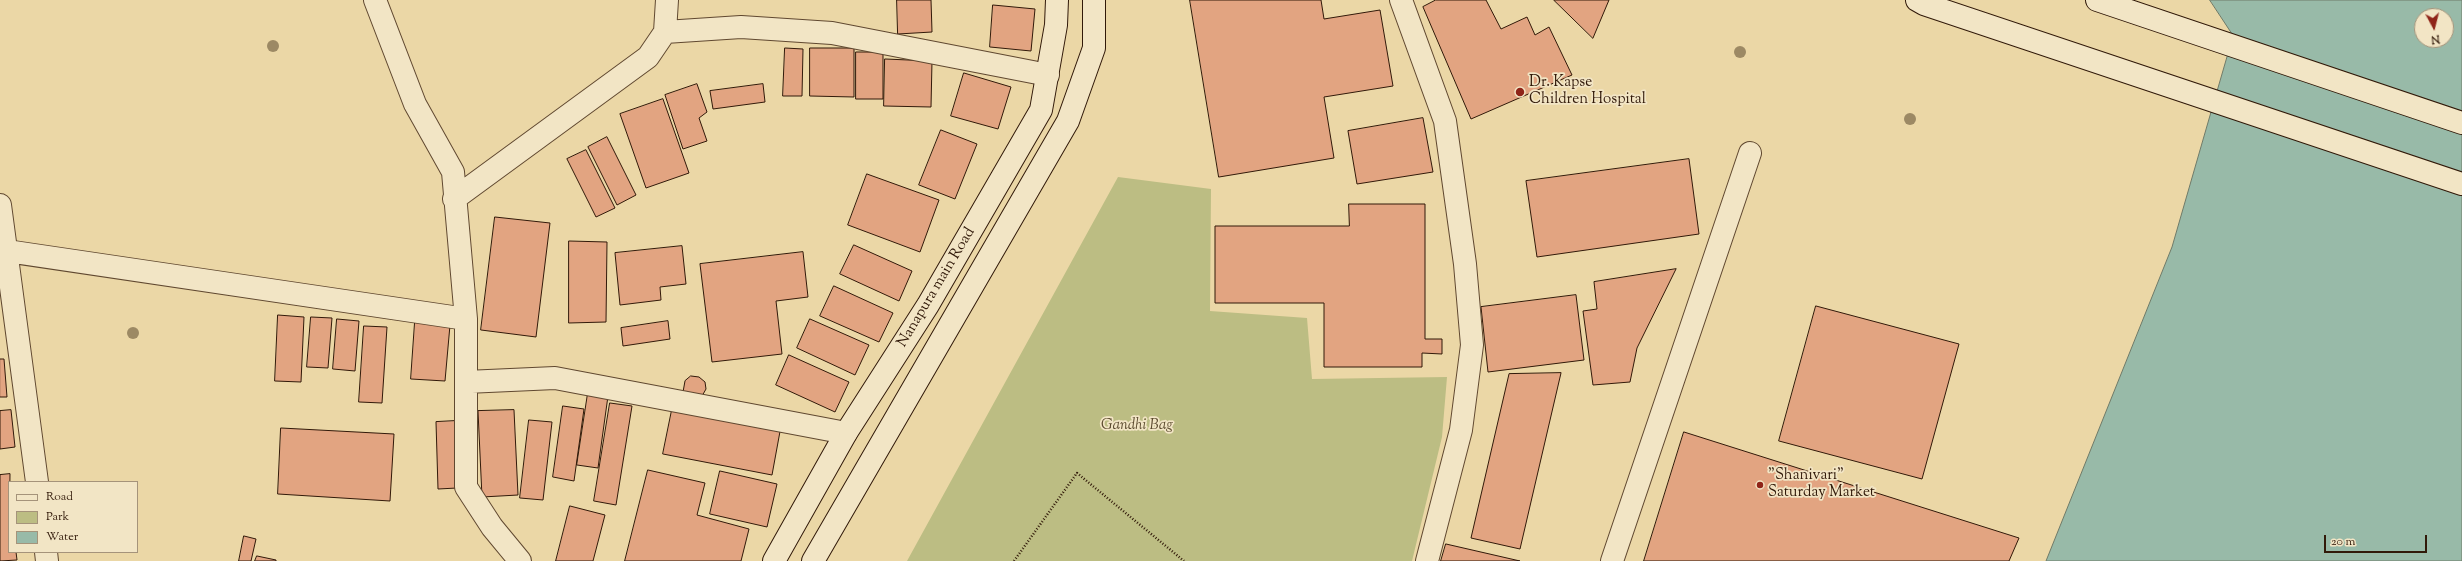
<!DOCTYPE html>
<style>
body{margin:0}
#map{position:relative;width:2462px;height:561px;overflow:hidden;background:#ebd7a6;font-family:"Sorts Mill Goudy",serif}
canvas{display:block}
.legend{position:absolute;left:8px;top:481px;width:130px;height:72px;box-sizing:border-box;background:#f2e5c5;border:1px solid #a5937a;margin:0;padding:5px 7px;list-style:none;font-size:12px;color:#311909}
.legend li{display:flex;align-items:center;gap:8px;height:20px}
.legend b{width:20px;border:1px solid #a5937a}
.north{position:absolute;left:2414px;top:8px;width:40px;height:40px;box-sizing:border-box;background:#f2e5c5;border:1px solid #a5937a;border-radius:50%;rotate:173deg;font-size:11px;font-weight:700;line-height:16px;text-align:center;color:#311909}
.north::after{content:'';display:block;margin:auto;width:14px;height:18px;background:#8f2418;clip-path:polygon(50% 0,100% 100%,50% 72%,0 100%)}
.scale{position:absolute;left:2324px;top:535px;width:103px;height:18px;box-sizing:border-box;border:2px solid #311909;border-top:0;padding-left:5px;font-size:12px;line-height:14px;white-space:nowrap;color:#311909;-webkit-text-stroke:3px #f2e5c5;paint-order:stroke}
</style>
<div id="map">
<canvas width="2462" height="561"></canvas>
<ul class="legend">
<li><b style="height:5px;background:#f2e5c5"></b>Road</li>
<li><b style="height:11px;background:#bcbd83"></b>Park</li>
<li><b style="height:11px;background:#98baa8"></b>Water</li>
</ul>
<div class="north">N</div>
<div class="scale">20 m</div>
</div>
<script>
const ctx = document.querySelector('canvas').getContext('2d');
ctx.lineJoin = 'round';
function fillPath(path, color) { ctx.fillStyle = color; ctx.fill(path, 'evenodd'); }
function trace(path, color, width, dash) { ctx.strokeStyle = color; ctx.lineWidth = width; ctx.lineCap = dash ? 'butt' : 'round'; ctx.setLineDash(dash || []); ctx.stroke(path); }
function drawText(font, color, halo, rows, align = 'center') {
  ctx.font = font + ' "Sorts Mill Goudy",serif'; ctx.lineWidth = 3.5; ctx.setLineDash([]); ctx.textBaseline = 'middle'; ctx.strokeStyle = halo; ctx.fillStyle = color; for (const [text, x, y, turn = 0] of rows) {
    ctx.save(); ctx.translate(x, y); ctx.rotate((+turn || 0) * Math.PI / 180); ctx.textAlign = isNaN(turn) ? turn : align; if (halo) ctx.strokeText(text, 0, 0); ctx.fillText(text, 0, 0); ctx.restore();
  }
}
const green = new Path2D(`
 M 1118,177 L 1211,189 L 1210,311 L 1307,318 L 1312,379 L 1447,377 L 1442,437 L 1412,561 L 907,561 Z`);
const water = new Path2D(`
 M 2210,0 L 2462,0 L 2462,561 L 2046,561 L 2172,247 L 2233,36 ZM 2422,16 L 2446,16 L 2446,40 L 2422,40 Z`);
const building = new Path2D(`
 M 897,0 L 931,0 L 932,32 L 898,34 Z
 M 1190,0 L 1321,0 L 1324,19 L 1380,10 L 1393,86 L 1324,97 L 1334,158 L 1219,177 Z
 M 1436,0 L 1486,0 L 1501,29 L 1527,17 L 1535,35 L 1549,27 L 1572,75 L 1471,119 L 1423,7 Z
 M 1554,0 L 1609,0 L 1593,38 Z
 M 993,5 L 1035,9 L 1031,51 L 990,47 Z
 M 785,48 L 803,49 L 802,96 L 783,96 Z
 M 810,48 L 854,48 L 854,97 L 810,96 Z
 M 856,52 L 883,52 L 883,99 L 856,99 Z
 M 885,59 L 932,61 L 931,107 L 884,106 Z
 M 964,73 L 1011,87 L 998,129 L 951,116 Z
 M 697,84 L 707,112 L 699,118 L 707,141 L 683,149 L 665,95 Z
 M 763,84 L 765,102 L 713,109 L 710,91 Z
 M 663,99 L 689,173 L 646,188 L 620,114 Z
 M 1423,118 L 1433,172 L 1357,184 L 1348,131 Z
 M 941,130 L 977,144 L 955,199 L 919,185 Z
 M 607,137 L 636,195 L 617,205 L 588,147 Z
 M 586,150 L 615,208 L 596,217 L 567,159 Z
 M 1689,159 L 1699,234 L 1537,257 L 1526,181 Z
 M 867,174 L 939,200 L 920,252 L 848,225 Z
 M 1349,204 L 1425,204 L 1425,339 L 1442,339 L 1442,354 L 1422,353 L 1422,367 L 1324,367 L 1324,303 L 1215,303 L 1215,226 L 1349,226 Z
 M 495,217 L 550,223 L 536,337 L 481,330 Z
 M 569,241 L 607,242 L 606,322 L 569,323 Z
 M 854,245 L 912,271 L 899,301 L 840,274 Z
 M 682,246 L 686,284 L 660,287 L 661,300 L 620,305 L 615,253 Z
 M 803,252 L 808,297 L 776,301 L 782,354 L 712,362 L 700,264 Z
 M 1676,269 L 1637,348 L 1630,382 L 1593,385 L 1583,311 L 1597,309 L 1594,282 Z
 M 834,286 L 893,313 L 879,342 L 820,316 Z
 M 1576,295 L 1584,360 L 1488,372 L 1481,307 Z
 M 1816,306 L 1959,344 L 1922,479 L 1779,441 Z
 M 278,315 L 304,317 L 301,382 L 275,381 Z
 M 311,317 L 332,318 L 328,368 L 307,367 Z
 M 337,319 L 359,321 L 355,371 L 333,369 Z
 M 810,319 L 869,345 L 855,375 L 797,348 Z
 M 668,321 L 670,339 L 623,346 L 621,328 Z
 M 415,322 L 450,325 L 445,381 L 411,379 Z
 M 364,326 L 387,327 L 382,403 L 359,402 Z
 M 789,355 L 849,382 L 835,412 L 776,385 Z
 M 0,359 L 4,359 L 7,397 L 0,397 Z
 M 1561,373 L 1520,549 L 1471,538 L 1509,374 Z
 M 691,376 L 699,377 L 705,382 L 706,389 L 702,396 L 683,392 L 685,381 Z
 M 588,393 L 608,396 L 598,468 L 577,465 Z
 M 610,403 L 632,406 L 616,505 L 594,501 Z
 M 673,405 L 781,426 L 772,475 L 663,454 Z
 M 563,406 L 584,409 L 574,481 L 553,477 Z
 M 11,410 L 15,447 L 0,449 L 0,411 Z
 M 514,410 L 518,495 L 482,497 L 478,411 Z
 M 529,420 L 552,422 L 543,500 L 520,498 Z
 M 455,421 L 457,488 L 438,489 L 436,422 Z
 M 281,428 L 394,434 L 390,501 L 278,494 Z
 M 1684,432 L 2019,538 L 2009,561 L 1644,561 Z
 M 648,470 L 705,483 L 697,515 L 749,529 L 741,561 L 625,561 Z
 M 720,471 L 777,484 L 767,527 L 710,514 Z
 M 10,474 L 9,552 L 16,552 L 17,560 L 0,561 L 0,475 Z
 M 570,506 L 605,515 L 593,561 L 556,561 Z
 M 244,536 L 256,539 L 251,561 L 239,561 Z
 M 1446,544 L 1520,561 L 1441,561 Z
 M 257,556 L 276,560 L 276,561 L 255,561 Z`);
const path = new Path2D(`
 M 1014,561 L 1077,473 L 1184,561`);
const minor = new Path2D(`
 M 375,0 L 415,104 L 453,172 L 466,319 L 466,487 L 492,527 L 520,561
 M 1401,0 L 1445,121 L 1465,264 L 1472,345 L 1461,430 L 1427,561
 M 665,32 L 741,27 L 832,33 L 1048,75
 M 454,199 L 648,57 L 665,32 L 667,0
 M 0,205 L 37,482
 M 0,250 L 466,319
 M 466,382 L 555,378 L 846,433
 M 46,552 L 47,561
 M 1612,561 L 1750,153`);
const secondary = new Path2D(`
 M 1917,0 L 1924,4 L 2462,184
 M 2097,0 L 2462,123
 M 774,561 L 846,433 L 928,305 L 1041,110 L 1056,25 L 1057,0
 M 813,561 L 1068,121 L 1094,48 L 1094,0`);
const trees = [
 [273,46],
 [1740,52],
 [1910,119],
 [133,333]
];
const markers = [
 [1520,92,5,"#8f2418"],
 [1760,485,4,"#8f2418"]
];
const poiNames = [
 ["Dr. Kapse",1529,83],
 ["Children Hospital",1529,100],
 ["\"Shanivari\"",1768,476],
 ["Saturday Market",1768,493]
];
const streetNames = [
 ["Nanapura main Road",937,288,-59]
];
const parkNames = [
 ["Gandhi Bag",1137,426]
];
fillPath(green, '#bcbd83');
fillPath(water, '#98baa8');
trace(water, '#6f7a68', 1);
fillPath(building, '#e2a481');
trace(building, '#311909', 1);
trace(minor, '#604830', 24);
trace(secondary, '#311909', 24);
trace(path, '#311909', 2.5, [1, 2]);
trace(minor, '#f2e5c5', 22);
trace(secondary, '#f2e5c5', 22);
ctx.fillStyle = '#9c8964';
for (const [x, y] of trees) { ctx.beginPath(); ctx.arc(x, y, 6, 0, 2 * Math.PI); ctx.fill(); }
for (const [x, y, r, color] of markers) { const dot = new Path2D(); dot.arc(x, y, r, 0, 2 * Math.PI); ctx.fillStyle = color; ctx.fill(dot); trace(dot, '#f2e5c5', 1.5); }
drawText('15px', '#311909', '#f2e5c5', poiNames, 'left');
drawText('15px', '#311909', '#f2e5c5', streetNames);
drawText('italic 15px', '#5b4a2e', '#f2e5c5', parkNames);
</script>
